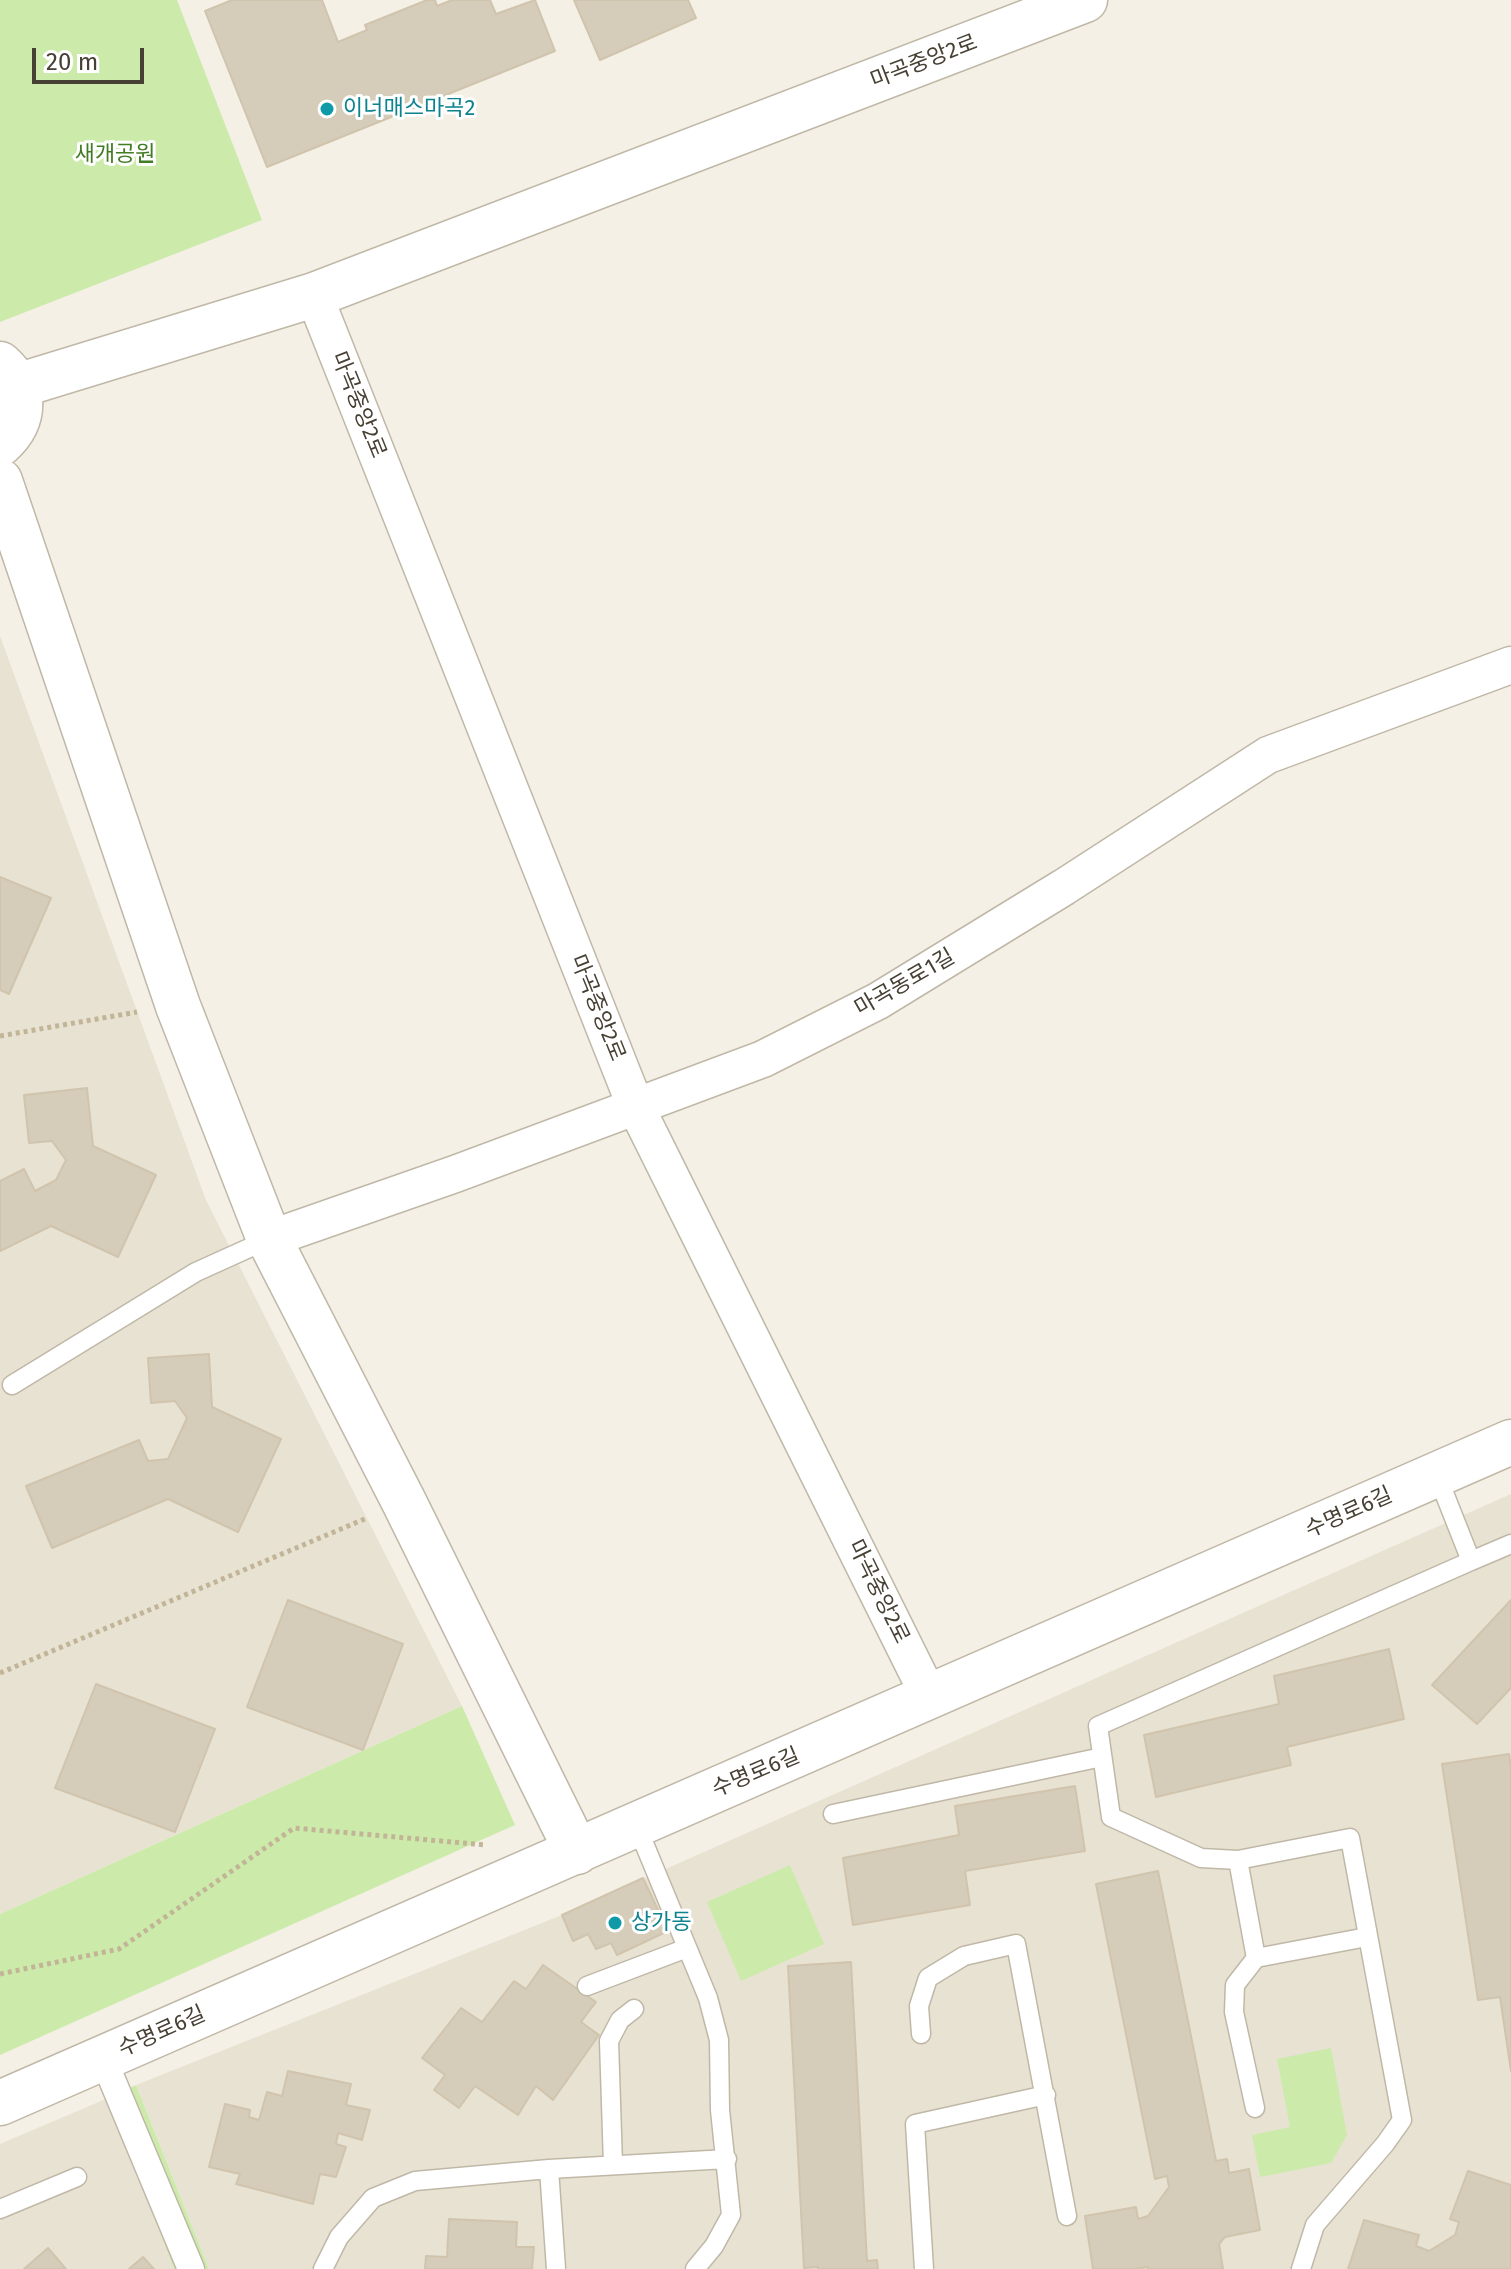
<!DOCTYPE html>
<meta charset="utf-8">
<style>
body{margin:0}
#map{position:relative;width:1511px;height:2269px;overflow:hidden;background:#f4f0e5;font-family:"Fira Sans",sans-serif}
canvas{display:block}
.scale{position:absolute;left:32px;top:48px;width:112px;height:36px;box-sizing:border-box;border:4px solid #474034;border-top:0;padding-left:10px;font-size:24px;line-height:28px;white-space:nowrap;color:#474034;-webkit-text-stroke:6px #fff;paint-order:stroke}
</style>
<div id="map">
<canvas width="1511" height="2269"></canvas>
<div class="scale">20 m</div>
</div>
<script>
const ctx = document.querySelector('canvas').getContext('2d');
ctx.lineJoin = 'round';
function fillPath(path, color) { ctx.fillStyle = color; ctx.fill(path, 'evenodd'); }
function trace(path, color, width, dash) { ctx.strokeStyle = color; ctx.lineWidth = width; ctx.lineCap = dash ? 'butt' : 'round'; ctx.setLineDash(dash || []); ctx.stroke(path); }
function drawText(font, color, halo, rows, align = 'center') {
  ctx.font = font + ' "Fira Sans","Noto Sans KR",sans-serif'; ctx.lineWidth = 6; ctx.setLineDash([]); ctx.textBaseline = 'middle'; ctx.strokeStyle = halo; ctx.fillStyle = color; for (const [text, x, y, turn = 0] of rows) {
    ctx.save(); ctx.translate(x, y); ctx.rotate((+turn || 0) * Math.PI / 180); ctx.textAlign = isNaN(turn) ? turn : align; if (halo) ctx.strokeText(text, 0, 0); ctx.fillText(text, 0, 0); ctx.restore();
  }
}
const residential = new Path2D(`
 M 0,636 L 206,1200 L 462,1706 L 0,1914 Z
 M 1511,1494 L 1511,2269 L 209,2269 L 136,2085 L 562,1915 Z
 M 108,2098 L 174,2269 L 0,2269 L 0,2144 Z`);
const green = new Path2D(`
 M 0,0 L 177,0 L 262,220 L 0,322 Z
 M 462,1706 L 515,1825 L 0,2055 L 0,1914 Z
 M 790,1865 L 824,1944 L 741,1981 L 707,1902 Z
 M 1331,2048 L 1347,2135 L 1331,2163 L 1260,2177 L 1252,2135 L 1290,2127 L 1277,2059 Z
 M 136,2085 L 209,2269 L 174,2269 L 108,2098 Z`);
const building = new Path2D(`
 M 232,0 L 322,0 L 338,42 L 367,30 L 365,25 L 427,0 L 435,0 L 437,6 L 452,0 L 490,0 L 496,14 L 535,0 L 555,51 L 267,167 L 205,11 Z
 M 574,0 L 688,0 L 696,18 L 600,60 Z
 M 0,877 L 51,898 L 9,994 L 0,990 Z
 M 87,1088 L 93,1146 L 156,1175 L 118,1257 L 51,1226 L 0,1251 L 0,1181 L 24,1169 L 35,1191 L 56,1180 L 66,1160 L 52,1141 L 29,1143 L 24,1095 Z
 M 209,1354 L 212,1407 L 281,1439 L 238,1532 L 168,1499 L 52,1548 L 26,1486 L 139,1440 L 148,1461 L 168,1459 L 187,1418 L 175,1401 L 151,1403 L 148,1358 Z
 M 288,1600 L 403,1644 L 363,1750 L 247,1707 Z
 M 1511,1600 L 1511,1688 L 1477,1724 L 1432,1685 Z
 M 1389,1649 L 1404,1719 L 1287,1747 L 1291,1765 L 1156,1797 L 1144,1735 L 1279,1704 L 1274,1676 Z
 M 96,1684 L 215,1729 L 175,1832 L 55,1788 Z
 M 1509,1754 L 1511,1767 L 1511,2071 L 1500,1997 L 1478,2000 L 1442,1764 Z
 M 1075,1786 L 1085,1851 L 965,1871 L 970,1905 L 853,1925 L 843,1858 L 959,1835 L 955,1806 Z
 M 1158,1871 L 1216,2161 L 1227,2159 L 1229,2173 L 1249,2169 L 1260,2230 L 1225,2237 L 1219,2244 L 1223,2269 L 1148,2269 L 1148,2267 L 1136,2269 L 1093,2269 L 1085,2216 L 1136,2207 L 1138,2219 L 1148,2216 L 1169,2187 L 1167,2176 L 1155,2179 L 1096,1884 Z
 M 643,1878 L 668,1931 L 617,1955 L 611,1943 L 596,1949 L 588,1934 L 573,1941 L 562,1915 Z
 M 851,1962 L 867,2261 L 877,2260 L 878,2269 L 818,2269 L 818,2267 L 804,2268 L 788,1966 Z
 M 543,1965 L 596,2002 L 581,2022 L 599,2035 L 553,2100 L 536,2086 L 518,2115 L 475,2086 L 459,2108 L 434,2090 L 445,2075 L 422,2058 L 461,2008 L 482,2022 L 514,1981 L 526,1989 Z
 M 288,2071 L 351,2084 L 346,2105 L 370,2110 L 362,2140 L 338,2133 L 336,2144 L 346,2147 L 336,2177 L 320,2174 L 313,2204 L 236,2184 L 240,2174 L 209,2167 L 225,2104 L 250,2110 L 249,2117 L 259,2120 L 267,2092 L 282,2096 Z
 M 1468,2171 L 1511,2185 L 1511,2269 L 1348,2269 L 1364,2220 L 1419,2235 L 1416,2246 L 1429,2251 L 1455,2235 L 1459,2222 L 1450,2219 Z
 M 449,2219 L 517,2222 L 516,2247 L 534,2247 L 532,2269 L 425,2269 L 426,2256 L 447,2257 Z
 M 48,2248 L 66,2269 L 24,2269 Z
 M 143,2257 L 154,2269 L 129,2269 Z`);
const path = new Path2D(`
 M 0,1036 L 137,1012
 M 0,1673 L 367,1518
 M 0,1974 L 119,1949 L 294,1828 L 486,1845`);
const service = new Path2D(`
 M 12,1385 L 196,1272 L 269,1239
 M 1471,1561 L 1511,1544
 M 833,1814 L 1102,1757
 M 636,1824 L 708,1998 L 719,2040 L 720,2110 L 731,2215 L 714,2246 L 695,2269
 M 1238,1860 L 1256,1958 L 1367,1937
 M 587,1986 L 687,1948
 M 921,2034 L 919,2006 L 928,1978 L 964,1956 L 1016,1944 L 1067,2216
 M 1255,2108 L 1234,2012 L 1235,1985 L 1256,1958
 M 613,2165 L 609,2041 L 620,2020 L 634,2009
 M 549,2169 L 556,2269
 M 0,2209 L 77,2177
 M 323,2269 L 339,2237 L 373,2198 L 415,2181 L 549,2169 L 727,2159
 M 924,2269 L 915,2124 L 1046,2095
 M 1301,2269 L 1315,2225 L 1385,2144 L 1402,2120 L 1350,1838 L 1238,1860 L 1201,1858 L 1111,1817 L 1098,1726 L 1471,1561 L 1437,1475`);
const pedestrian = new Path2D(`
 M 103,2058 L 191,2269`);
const minor = new Path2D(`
 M 314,295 L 635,1105 L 930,1698
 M 269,1239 L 455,1174 L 763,1059 L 878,1001 L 1064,887 L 1268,755 L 1511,665`);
const tertiary = new Path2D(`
 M 0,364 C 27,388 27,420 0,444
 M 17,386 L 314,295 L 1085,0
 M 0,481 L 178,1006 L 269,1239 L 404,1502 L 577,1852
 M 0,2103 L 1511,1442`);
const markers = [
 [327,109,8,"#0f9aa8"],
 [615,1923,8,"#0f9aa8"]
];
const streetNames = [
 ["마곡중앙2로",924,62,-21],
 ["마곡중앙2로",358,405,68],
 ["마곡동로1길",905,983,-30],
 ["마곡중앙2로",597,1008,68],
 ["수명로6길",1349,1513,-24],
 ["마곡중앙2로",878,1592,64],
 ["수명로6길",756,1773,-23],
 ["수명로6길",162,2032,-24]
];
const cultureNames = [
 ["이너매스마곡2",343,109],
 ["상가동",631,1923]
];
const parkNames = [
 ["새개공원",115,155]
];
fillPath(residential, '#e8e2d3');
fillPath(green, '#ccebab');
fillPath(building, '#d6ccba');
trace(building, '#d1c4ad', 2);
trace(service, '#c0b8a7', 21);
trace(pedestrian, '#c0b8a7', 29);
trace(minor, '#c0b8a7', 39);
trace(tertiary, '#c0b8a7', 47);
trace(path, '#c2b597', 5, [4, 4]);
trace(service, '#fff', 18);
trace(pedestrian, '#fff', 26);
trace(minor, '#fff', 36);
trace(tertiary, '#fff', 44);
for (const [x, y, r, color] of markers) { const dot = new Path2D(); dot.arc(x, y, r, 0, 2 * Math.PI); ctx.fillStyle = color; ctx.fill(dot); trace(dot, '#fff', 3); }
drawText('22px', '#474034', '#fff', streetNames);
drawText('22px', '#0d838f', '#fff', cultureNames, 'left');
drawText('22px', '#427c24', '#fff', parkNames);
</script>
